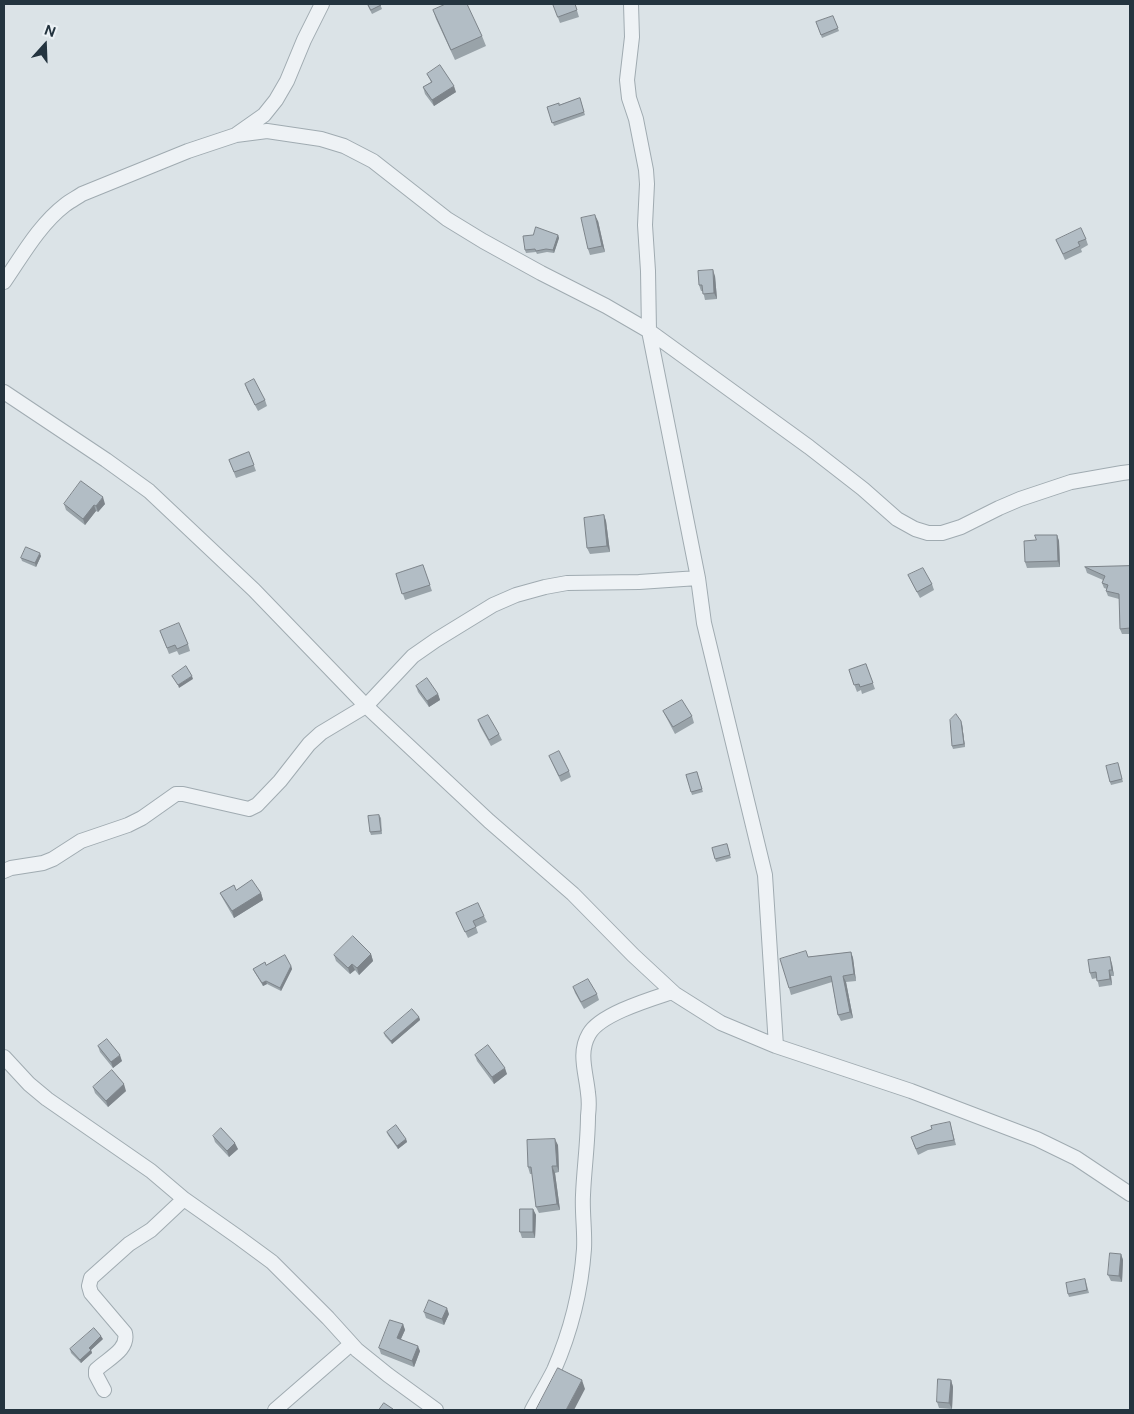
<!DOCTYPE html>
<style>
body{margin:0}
#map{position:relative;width:1134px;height:1414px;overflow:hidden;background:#dbe3e7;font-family:"Public Sans",sans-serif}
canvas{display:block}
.frame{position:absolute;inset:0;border:5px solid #24343f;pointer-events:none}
.north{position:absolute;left:20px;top:20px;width:50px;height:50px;-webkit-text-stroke:4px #ebf1f5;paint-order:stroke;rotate:20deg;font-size:14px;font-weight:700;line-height:20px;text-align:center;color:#24343f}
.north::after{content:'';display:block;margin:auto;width:18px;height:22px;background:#24343f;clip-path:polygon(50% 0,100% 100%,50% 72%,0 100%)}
</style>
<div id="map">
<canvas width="1134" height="1414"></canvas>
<div class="frame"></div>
<div class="north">N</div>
</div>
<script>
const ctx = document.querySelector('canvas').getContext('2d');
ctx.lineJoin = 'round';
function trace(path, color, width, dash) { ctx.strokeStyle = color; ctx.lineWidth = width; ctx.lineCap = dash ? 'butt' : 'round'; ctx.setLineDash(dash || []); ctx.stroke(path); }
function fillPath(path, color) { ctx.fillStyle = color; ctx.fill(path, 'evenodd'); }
const street = new Path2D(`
 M 631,4 L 632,37 L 627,80 L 629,98 L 636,119 L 646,170 L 647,184 L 645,225 L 648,271 L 649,331 L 698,578 L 704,623 L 765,875 L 776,1046
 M 237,134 L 264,115 L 276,100 L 287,81 L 304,40 L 322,4
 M 4,282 C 22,256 39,225 65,205 C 70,201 76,198 82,194 L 188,151 L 236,135 L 267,131 L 321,139 L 344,146 L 373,161 L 447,219 L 483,241 L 541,273 L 606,306 L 649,331 L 809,447 L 863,489 L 897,519 L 915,529 L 928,533 L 942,533 L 961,527 L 999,508 L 1020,499 L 1071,482 L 1122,473 L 1130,472
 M 4,392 L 106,460 L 149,491 L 254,590 L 366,706 L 489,821 L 573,894 L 633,955 L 675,994 L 721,1023 L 776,1046 L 911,1091 L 1037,1139 L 1076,1158 L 1130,1194
 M 4,871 L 11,868 L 43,863 L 53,859 L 81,841 L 128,825 L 142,818 L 176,794 L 183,794 L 249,809 L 257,805 L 280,781 L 309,744 L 321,733 L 366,706 L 413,656 L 436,640 L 493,605 L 516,595 L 545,587 L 567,583 L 639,582 L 698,578
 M 4,1057 L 29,1084 L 47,1099 L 151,1171 L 184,1199 L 238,1237 L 272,1262 L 328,1318 L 357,1350 L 388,1375 L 436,1410
 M 104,1390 L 96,1375 L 96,1370 C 107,1359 129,1350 125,1333 L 91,1293 L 89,1286 L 91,1278 L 129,1244 L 151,1230 L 184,1199
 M 275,1410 L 351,1344
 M 532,1410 C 539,1397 547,1384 554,1370 C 571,1331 581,1291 584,1249 C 585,1231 582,1213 583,1195 C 584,1169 588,1142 588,1116 C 589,1108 589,1100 588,1093 C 586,1072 578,1053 589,1034 C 600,1014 651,999 672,992`);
const wall = new Path2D(`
 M 367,4 L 380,4 L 382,9 L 372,14 Z
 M 553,4 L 575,4 L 579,17 L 560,23 Z
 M 433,10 L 482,36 L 486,46 L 455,60 L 436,19 Z
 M 833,16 L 839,31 L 822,38 L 816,22 Z
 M 427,74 L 456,92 L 434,106 L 425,94 L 423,87 L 431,82 Z
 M 580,98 L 585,115 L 554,126 L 547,107 L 559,105 Z
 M 598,221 L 605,252 L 590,255 L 588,249 Z
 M 558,235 L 559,238 L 554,253 L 547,252 L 537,254 L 536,252 L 526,253 L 525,250 Z
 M 1086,239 L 1088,245 L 1081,249 L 1082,252 L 1065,260 L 1056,240 Z
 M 715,276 L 717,299 L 705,300 L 703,291 L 701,291 L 699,285 Z
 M 245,384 L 265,400 L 267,406 L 258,411 L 247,390 Z
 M 249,452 L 256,471 L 236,478 L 229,460 Z
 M 64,504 L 105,504 L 98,512 L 96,511 L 85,525 L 66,510 Z
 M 604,515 L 606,521 L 610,552 L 590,554 L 587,548 Z
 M 1057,535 L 1059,541 L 1060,567 L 1027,568 L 1025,562 L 1036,540 Z
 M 41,556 L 36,567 L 22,561 L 21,558 Z
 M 423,565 L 432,591 L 405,600 L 396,574 Z
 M 1130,566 L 1130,634 L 1122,634 L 1120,629 L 1119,599 L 1108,596 L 1106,591 L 1107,589 L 1104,588 L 1102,583 L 1103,580 L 1087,573 L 1085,567 Z
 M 908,575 L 932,584 L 934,590 L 920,598 L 911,581 Z
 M 160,631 L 188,644 L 190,651 L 179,655 L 177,651 L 169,654 Z
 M 866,664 L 875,689 L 862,694 L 861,690 L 857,692 L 849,670 Z
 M 416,686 L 438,694 L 440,700 L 429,707 L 418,692 Z
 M 663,711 L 692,716 L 694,723 L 675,734 L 666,717 Z
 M 478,720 L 499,734 L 502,740 L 491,746 L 480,726 Z
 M 962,724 L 965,747 L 953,749 L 952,746 Z
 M 549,756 L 569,771 L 571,777 L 561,782 Z
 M 1119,766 L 1123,782 L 1111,785 L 1110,782 Z
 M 697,772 L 703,792 L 692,795 L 686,775 Z
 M 379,815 L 381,818 L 382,834 L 371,835 L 370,832 Z
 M 727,844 L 731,858 L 716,862 L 712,848 Z
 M 236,890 L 261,893 L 263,900 L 234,918 L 223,899 L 220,893 Z
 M 456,913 L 484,916 L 487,922 L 476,927 L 478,933 L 468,938 Z
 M 851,952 L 853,958 L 856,981 L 846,982 L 853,1018 L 841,1021 L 838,1015 L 832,982 L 791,995 L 789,988 L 808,957 Z
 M 371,954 L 373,961 L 359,975 L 355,970 L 350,974 L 336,961 L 334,955 Z
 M 1112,964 L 1114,976 L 1111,976 L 1112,985 L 1099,987 L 1097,978 L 1092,979 L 1090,973 Z
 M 266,965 L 291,966 L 292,969 L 281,991 L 267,984 L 263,986 L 255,973 L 253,969 Z
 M 573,987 L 597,994 L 599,1000 L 584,1009 L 575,993 Z
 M 419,1017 L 420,1020 L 392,1044 L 385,1036 L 384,1033 Z
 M 98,1046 L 122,1061 L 113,1068 L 100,1052 Z
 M 475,1055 L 507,1074 L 494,1084 L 477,1061 Z
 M 93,1087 L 126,1091 L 108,1107 L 95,1093 Z
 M 950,1122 L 956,1145 L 928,1150 L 918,1155 L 913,1143 Z
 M 387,1132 L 406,1139 L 407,1142 L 398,1149 L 388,1135 Z
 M 213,1136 L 238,1149 L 229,1157 L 215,1142 Z
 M 558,1145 L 559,1172 L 555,1173 L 560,1210 L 539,1213 L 536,1207 L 532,1174 L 530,1174 L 528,1167 Z
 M 533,1209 L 536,1215 L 535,1238 L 522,1238 L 520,1232 Z
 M 1121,1254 L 1123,1260 L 1122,1282 L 1111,1281 L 1108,1275 Z
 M 1086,1282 L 1089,1293 L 1069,1297 L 1068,1294 Z
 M 424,1312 L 449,1314 L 444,1325 L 426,1318 Z
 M 403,1324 L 405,1330 L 401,1339 L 420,1351 L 414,1367 L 381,1354 L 379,1348 Z
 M 103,1339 L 91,1350 L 92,1353 L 81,1363 L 71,1353 L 70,1349 Z
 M 951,1380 L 953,1387 L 952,1409 L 939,1408 L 937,1402 Z`);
const shadedWall = new Path2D(`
 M 454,86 L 456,92 L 434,106 L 432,100 Z
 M 595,215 L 598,221 L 605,252 L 602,246 Z
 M 558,235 L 559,238 L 554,253 L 553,250 Z
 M 713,270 L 715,276 L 717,299 L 714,293 Z
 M 103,497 L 105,504 L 98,512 L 96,506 Z
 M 94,505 L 96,511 L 85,525 L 83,519 Z
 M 604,515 L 606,521 L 610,552 L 607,546 Z
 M 1057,535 L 1059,541 L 1060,567 L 1058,561 Z
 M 40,553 L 41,556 L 36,567 L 35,563 Z
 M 192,676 L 193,679 L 179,688 L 178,685 Z
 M 438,694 L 440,700 L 429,707 L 427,701 Z
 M 961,721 L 962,724 L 965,747 L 964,744 Z
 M 261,893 L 263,900 L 234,918 L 232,911 Z
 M 851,952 L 853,958 L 856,981 L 854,974 Z
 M 371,954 L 373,961 L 359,975 L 357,968 Z
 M 1110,957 L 1112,964 L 1114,976 L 1112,970 Z
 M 352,964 L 355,970 L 350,974 L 348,968 Z
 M 291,966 L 292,969 L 281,991 L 280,988 Z
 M 1109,970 L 1111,976 L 1112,985 L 1110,979 Z
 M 843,976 L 846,982 L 853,1018 L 850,1012 Z
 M 266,981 L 267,984 L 263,986 L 262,983 Z
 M 419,1017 L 420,1020 L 392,1044 L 391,1041 Z
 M 120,1055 L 122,1061 L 113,1068 L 111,1062 Z
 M 505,1068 L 507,1074 L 494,1084 L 492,1077 Z
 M 124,1084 L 126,1091 L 108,1107 L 106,1101 Z
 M 406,1139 L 407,1142 L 398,1149 L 397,1146 Z
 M 555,1139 L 558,1145 L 559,1172 L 557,1166 Z
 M 235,1143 L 238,1149 L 229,1157 L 227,1151 Z
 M 552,1166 L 555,1173 L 560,1210 L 557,1204 Z
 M 533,1209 L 536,1215 L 535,1238 L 533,1232 Z
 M 1121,1254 L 1123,1260 L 1122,1282 L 1119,1276 Z
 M 447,1308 L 449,1314 L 444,1325 L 442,1319 Z
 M 403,1324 L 405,1330 L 399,1343 L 397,1338 Z
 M 101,1336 L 103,1339 L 91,1350 L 92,1353 L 81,1363 L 80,1360 L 89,1348 Z
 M 418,1346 L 420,1351 L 414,1367 L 412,1361 Z
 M 582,1380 L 585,1389 L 574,1410 L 566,1410 Z
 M 951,1380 L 953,1387 L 952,1409 L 949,1403 Z`);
const building = new Path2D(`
 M 368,4 L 380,4 L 381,5 L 371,10 Z
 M 446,4 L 467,4 L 482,36 L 451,50 L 433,10 Z
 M 553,4 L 575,4 L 577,10 L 558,17 Z
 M 833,16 L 838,28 L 821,35 L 816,22 Z
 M 440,65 L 454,86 L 432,100 L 423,87 L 432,82 L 427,74 Z
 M 580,98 L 584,112 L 552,123 L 547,107 L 559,103 L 559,105 Z
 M 595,215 L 602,246 L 588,249 L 581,218 Z
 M 536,227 L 558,235 L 553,250 L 546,249 L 536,251 L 535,249 L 525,250 L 523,236 L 533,235 Z
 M 1081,228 L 1086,239 L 1078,242 L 1080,246 L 1063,254 L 1056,240 Z
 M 713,270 L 714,293 L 703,294 L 702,285 L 699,285 L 698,271 Z
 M 254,379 L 265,400 L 255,405 L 245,384 Z
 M 249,452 L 254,465 L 234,472 L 229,460 Z
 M 81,481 L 103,497 L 96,506 L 94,505 L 83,519 L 64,504 Z
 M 604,515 L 607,546 L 587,548 L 584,518 Z
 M 1035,535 L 1057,535 L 1058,561 L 1025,562 L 1024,541 L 1036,540 Z
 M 26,547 L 40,553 L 35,563 L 21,558 Z
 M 423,565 L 430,585 L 402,594 L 396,574 Z
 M 1130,566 L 1130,628 L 1120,629 L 1119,594 L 1106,591 L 1108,585 L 1102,583 L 1105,576 L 1085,567 Z
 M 923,568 L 932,584 L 917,592 L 908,575 Z
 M 179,623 L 188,644 L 177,649 L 175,645 L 167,648 L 160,631 Z
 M 866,664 L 873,683 L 860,687 L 859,684 L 854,685 L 849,670 Z
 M 186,666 L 192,676 L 178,685 L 172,676 Z
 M 427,678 L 438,694 L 427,701 L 416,686 Z
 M 682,700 L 692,716 L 673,727 L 663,711 Z
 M 956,714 L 961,721 L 964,744 L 952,746 L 950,720 Z
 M 488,715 L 499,734 L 489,740 L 478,720 Z
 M 559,751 L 569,771 L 559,776 L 549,756 Z
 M 1118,763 L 1122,779 L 1110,782 L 1106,766 Z
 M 697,772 L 702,789 L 691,792 L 686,775 Z
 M 379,815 L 381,831 L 370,832 L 368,816 Z
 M 727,844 L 730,855 L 715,859 L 712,848 Z
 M 252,880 L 261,893 L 232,911 L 220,893 L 234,885 L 236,890 Z
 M 478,903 L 484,916 L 473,921 L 476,927 L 465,932 L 456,913 Z
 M 353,936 L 371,954 L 357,968 L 352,964 L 348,968 L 334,955 Z
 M 806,951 L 808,957 L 851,952 L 854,974 L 843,976 L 850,1012 L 838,1015 L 831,976 L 789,988 L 780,959 Z
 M 285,955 L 291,966 L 280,988 L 266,981 L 262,983 L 253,969 L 265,962 L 266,965 Z
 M 1110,957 L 1112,970 L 1109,970 L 1110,979 L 1097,981 L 1096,972 L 1090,973 L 1088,960 Z
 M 588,979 L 597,994 L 581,1002 L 573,987 Z
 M 412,1009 L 419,1017 L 391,1041 L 384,1033 Z
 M 107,1039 L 120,1055 L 111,1062 L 98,1046 Z
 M 488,1045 L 505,1068 L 492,1077 L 475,1055 Z
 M 112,1070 L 124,1084 L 106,1101 L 93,1087 Z
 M 950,1122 L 954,1140 L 926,1145 L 916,1149 L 911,1137 L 932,1129 L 931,1126 Z
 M 396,1125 L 406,1139 L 397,1146 L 387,1132 Z
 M 221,1128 L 235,1143 L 227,1151 L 213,1136 Z
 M 555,1139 L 557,1166 L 552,1166 L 557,1204 L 536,1207 L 531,1167 L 528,1167 L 527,1140 Z
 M 520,1209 L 533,1209 L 533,1232 L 520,1232 Z
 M 1110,1253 L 1121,1254 L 1119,1276 L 1108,1275 Z
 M 1085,1279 L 1087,1290 L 1068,1294 L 1066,1283 Z
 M 429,1300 L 447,1308 L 442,1319 L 424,1312 Z
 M 390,1320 L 403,1324 L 397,1338 L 418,1346 L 412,1361 L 379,1348 Z
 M 94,1328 L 101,1336 L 89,1348 L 91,1350 L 80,1360 L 70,1349 Z
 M 558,1368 L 582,1380 L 566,1410 L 536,1410 Z
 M 938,1379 L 951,1380 L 949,1403 L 937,1402 Z
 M 384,1403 L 393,1409 L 392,1410 L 379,1410 Z`);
trace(street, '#a0abb1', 16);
trace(street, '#eef2f5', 14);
fillPath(wall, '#99a3a9');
fillPath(shadedWall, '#7d848a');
fillPath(building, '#b2bdc5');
trace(building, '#7d848a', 1);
</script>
